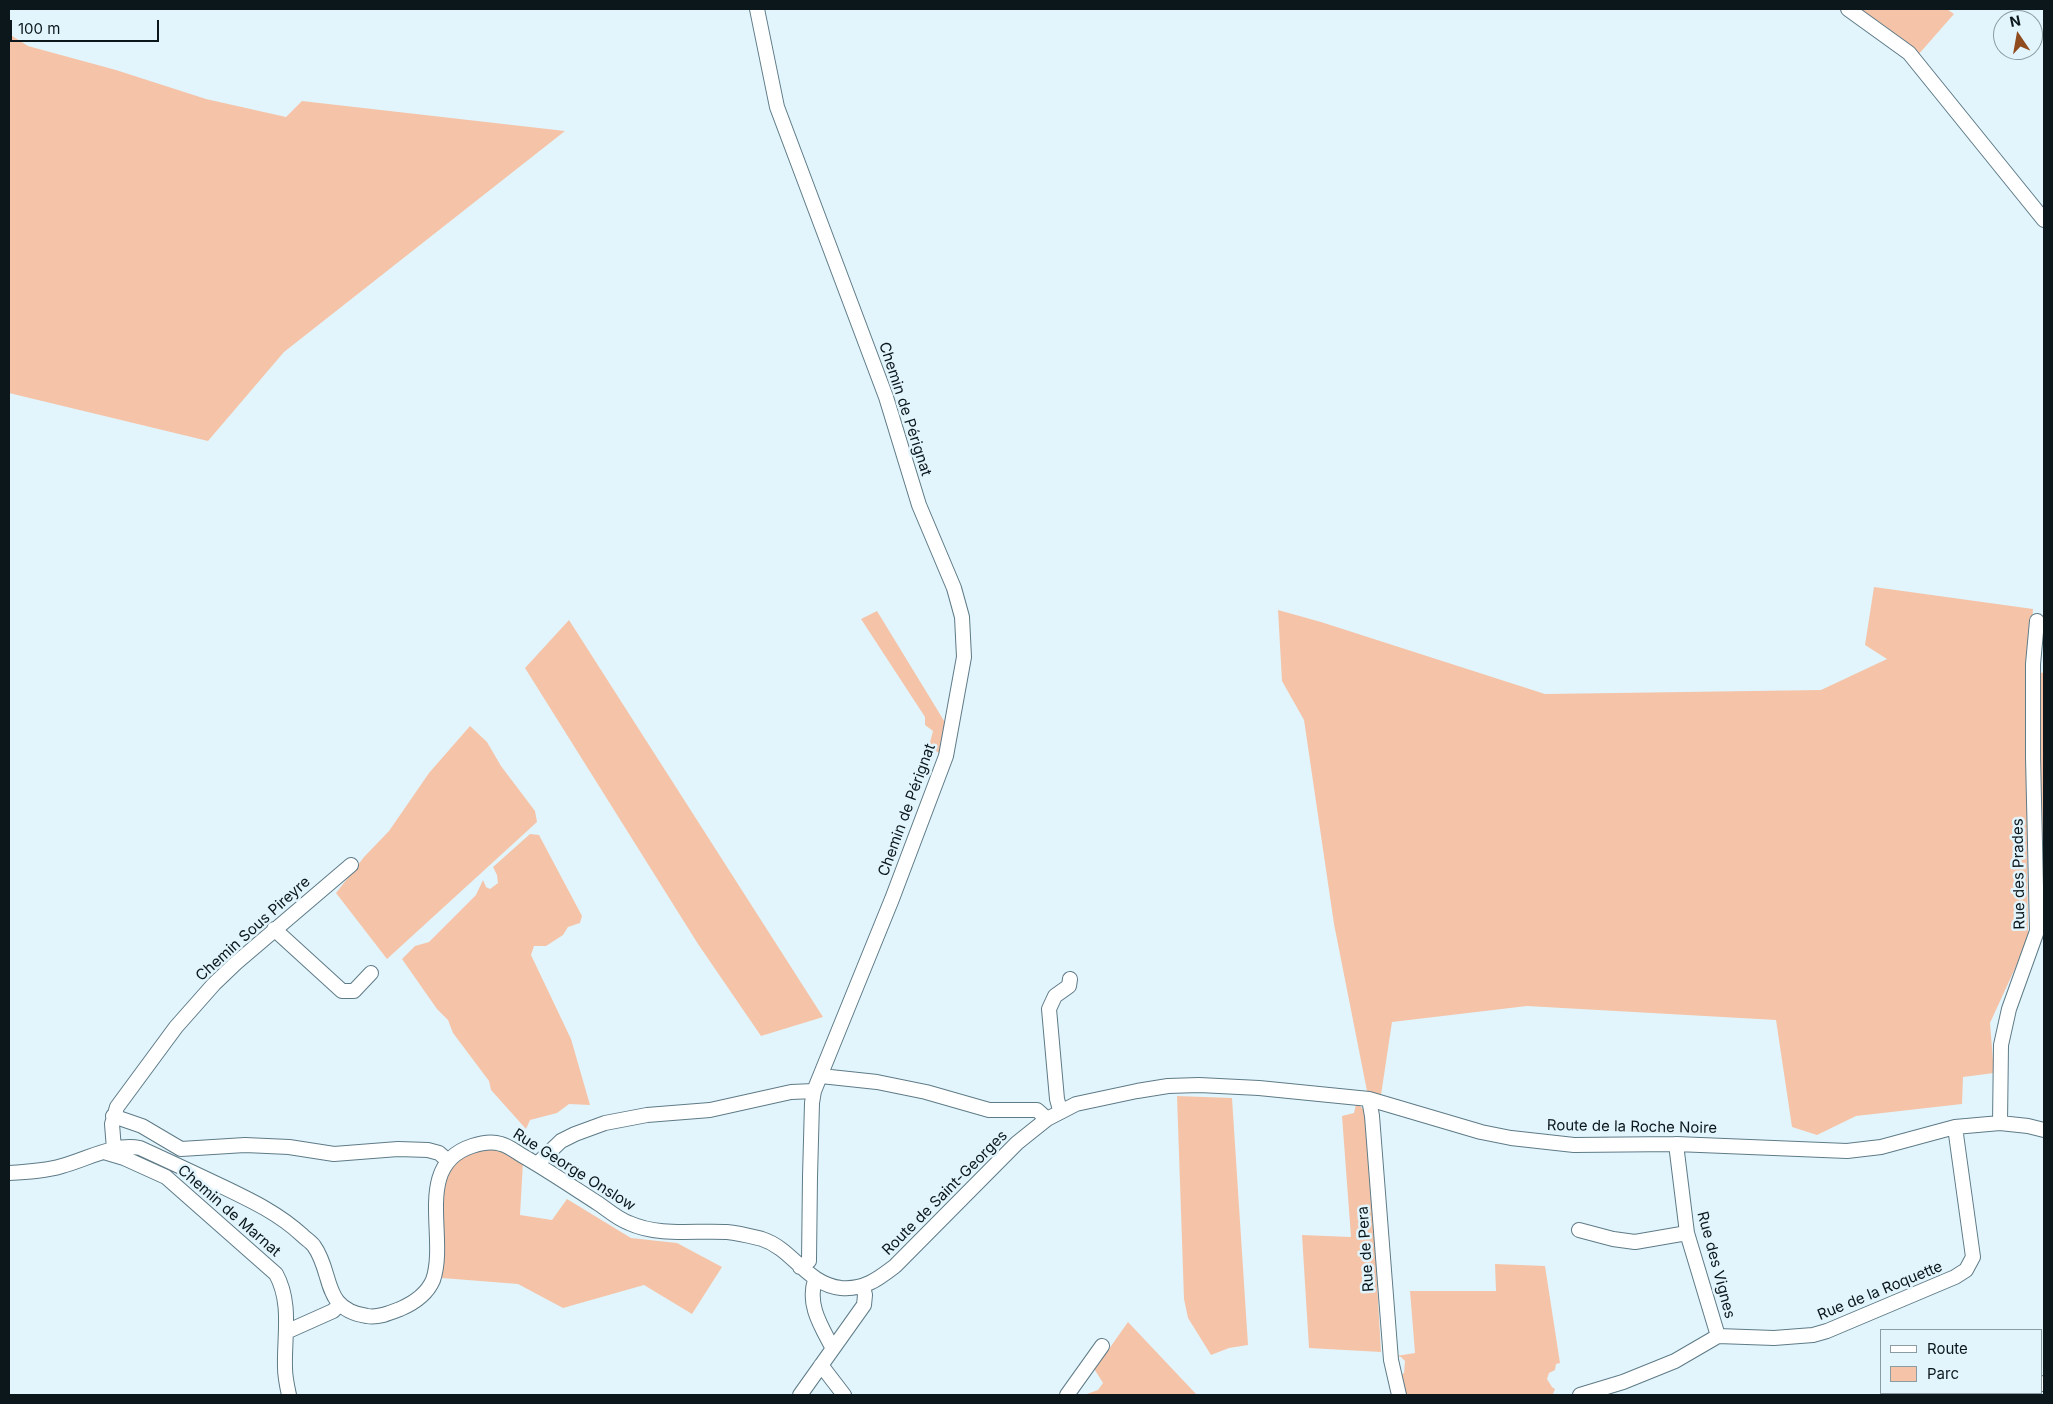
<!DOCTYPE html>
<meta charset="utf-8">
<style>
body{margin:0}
#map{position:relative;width:2053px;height:1404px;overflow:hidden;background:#e2f5fd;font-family:Inter,sans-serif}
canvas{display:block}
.frame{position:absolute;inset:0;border:10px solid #0b171b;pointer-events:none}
.legend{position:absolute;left:1880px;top:1329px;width:162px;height:65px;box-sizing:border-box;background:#e2f5fd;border:1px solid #8c9ca3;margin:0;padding:6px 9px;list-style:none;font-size:15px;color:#0b171b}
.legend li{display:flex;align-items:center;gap:10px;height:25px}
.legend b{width:25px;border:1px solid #8c9ca3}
.north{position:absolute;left:1993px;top:10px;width:50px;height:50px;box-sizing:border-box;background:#e2f5fd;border:1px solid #8c9ca3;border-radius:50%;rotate:348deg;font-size:14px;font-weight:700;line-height:20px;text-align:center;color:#0b171b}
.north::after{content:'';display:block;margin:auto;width:18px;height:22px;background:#904c1f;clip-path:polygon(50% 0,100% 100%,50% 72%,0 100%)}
.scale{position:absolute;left:10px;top:20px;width:149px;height:22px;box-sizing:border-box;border:2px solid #0b171b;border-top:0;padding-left:6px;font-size:15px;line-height:18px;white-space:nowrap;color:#0b171b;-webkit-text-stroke:4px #e2f5fd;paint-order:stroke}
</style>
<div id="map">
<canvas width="2053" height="1404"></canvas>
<div class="frame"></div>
<ul class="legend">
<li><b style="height:6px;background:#fff"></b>Route</li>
<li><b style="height:14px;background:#f5c4a8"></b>Parc</li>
</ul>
<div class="north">N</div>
<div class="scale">100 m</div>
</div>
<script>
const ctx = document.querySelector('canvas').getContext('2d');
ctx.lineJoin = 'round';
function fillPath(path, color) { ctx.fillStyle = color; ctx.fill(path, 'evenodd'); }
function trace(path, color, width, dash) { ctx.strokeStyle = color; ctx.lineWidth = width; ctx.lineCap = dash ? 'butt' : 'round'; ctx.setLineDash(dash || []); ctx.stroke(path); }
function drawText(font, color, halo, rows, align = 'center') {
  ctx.font = font + ' Inter,sans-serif'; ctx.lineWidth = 5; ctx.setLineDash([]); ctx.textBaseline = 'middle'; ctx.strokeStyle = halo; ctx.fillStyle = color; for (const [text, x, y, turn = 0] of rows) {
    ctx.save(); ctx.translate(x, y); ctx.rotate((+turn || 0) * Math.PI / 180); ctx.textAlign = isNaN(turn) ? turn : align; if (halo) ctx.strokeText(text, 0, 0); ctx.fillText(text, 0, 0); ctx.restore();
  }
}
const green = new Path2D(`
 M 1859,9 L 1947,9 L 1954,14 L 1918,55 L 1891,32 Z
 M 9,34 L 28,46 L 116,70 L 206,99 L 286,117 L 302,101 L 565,131 L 284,352 L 208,441 L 9,393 Z
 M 1874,587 L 2033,609 L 2029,671 L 2044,673 L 2044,848 L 2027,841 L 2028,940 L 1990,1023 L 1994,1073 L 1963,1077 L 1962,1104 L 1856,1116 L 1817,1135 L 1792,1127 L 1776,1020 L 1527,1006 L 1392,1022 L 1381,1095 L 1367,1091 L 1334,924 L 1304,720 L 1282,681 L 1278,610 L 1321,622 L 1545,694 L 1821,690 L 1887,659 L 1865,645 Z
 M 877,611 L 946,724 L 939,753 L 929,746 L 933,731 L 925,725 L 925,717 L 861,619 Z
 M 569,620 L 823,1017 L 761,1036 L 698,944 L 525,668 Z
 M 470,726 L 487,742 L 501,766 L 535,811 L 537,822 L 387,959 L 336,893 L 364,857 L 389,831 L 429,773 Z
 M 530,834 L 539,835 L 582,916 L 580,923 L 568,927 L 563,935 L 546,946 L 534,946 L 531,955 L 571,1039 L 590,1105 L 569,1104 L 557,1113 L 530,1120 L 526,1129 L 491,1090 L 489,1081 L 453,1033 L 448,1020 L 437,1009 L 402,959 L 415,946 L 429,942 L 476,895 L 483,880 L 486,887 L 490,889 L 498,883 L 497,875 L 493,867 Z
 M 1177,1096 L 1232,1098 L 1248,1345 L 1229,1348 L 1211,1355 L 1188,1318 L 1184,1299 Z
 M 1356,1104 C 1366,1108 1367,1116 1368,1126 L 1381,1352 L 1309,1348 L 1302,1235 L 1351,1237 L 1342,1116 L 1354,1113 Z
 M 482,1148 L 500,1151 L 523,1162 L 520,1215 L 552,1220 L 567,1199 L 631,1238 L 677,1243 L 722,1267 L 692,1314 L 644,1285 L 563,1308 L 518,1284 L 442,1278 L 442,1189 L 450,1165 Z
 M 1495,1264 L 1545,1266 L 1560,1363 L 1556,1364 L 1555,1370 L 1549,1373 L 1547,1379 L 1552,1387 L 1555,1389 L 1553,1394 L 1406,1395 L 1402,1374 L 1404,1373 L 1405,1361 L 1401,1357 L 1396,1356 L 1415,1353 L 1410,1291 L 1496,1291 Z
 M 1128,1322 L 1197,1395 L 1084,1395 L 1098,1390 L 1103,1383 L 1093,1367 L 1099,1363 Z`);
const minor = new Path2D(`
 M 757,9 L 777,107 L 886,397 L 919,505 L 954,588 L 962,617 L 964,657 L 946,756 L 892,899 L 814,1091 L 812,1103 L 810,1177 L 809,1261 L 800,1267
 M 1848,9 L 1909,53 L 2044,220
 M 274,929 L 342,991 L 354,991 L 371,973
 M 821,1076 L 877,1082 L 926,1092 L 989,1110 L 1037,1110 L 1047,1119
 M 1369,1099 L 1372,1116 L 1391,1360 L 1399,1395
 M 1060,1110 L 1057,1099 L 1049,1009 L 1055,996 L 1069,986 L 1070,979
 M 113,1116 L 142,1126 L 181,1149 L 245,1145 L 289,1147 L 334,1154 L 398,1149 L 428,1150 L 439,1153 L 447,1160
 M 2000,1123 L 2001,1045 L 2009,1009 L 2037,931 L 2033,757 L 2033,664 L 2037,621
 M 1676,1144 L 1687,1233 L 1718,1336
 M 114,1149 L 112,1124 L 117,1107 L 176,1027 L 214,984 L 236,963 L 351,865
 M 104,1152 L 124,1158 L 166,1177 L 276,1274 C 292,1303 284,1336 285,1368 C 285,1377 287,1386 289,1395
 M 537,1164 L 561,1141 L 575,1134 L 605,1123 L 647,1115 L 710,1110 L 791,1092 L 814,1091
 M 9,1173 C 27,1172 45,1171 62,1166 C 88,1159 114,1143 140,1148 C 166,1160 192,1172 217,1184 C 248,1199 277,1212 302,1235 C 306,1239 311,1242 314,1246 C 334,1274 321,1309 367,1316 C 378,1318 390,1313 400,1309 C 414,1303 427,1294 433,1280 C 448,1237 413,1165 472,1146 C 481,1143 492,1141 501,1144 C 509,1146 516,1152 523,1156 C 549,1171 574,1188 599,1204 C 609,1211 618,1219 629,1223 C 660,1237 695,1230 727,1232 C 739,1233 750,1236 762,1239 C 793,1249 806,1284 841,1288 C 864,1290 878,1279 895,1266 L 1017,1143 L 1047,1119 L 1076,1104 L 1137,1091 L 1168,1086 L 1199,1085 L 1259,1088 L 1369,1099 L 1481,1132 L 1511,1138 L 1574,1145 L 1676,1144 L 1847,1151 L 1881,1147 L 1955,1127 L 2000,1123 L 2028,1126 L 2044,1130
 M 1579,1230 L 1613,1239 L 1635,1242 L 1687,1233
 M 815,1280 C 807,1305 821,1326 832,1347
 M 286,1332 L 333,1311 L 339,1305
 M 821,1365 L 844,1395
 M 2042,1384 L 2044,1383
 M 800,1395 L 864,1305 L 865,1295 L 863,1287
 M 1067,1395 L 1102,1346
 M 1580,1395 L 1623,1382 L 1675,1361 L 1718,1336 L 1774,1338 L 1813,1335 L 1827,1331 L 1955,1277 L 1966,1270 L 1973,1257 L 1955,1127
 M 2017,1395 L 2022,1393`);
const streetNames = [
 ["Chemin de Pérignat",905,409,72],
 ["Chemin de Pérignat",907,810,-70],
 ["Rue des Prades",2019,874,-91],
 ["Chemin Sous Pireyre",253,929,-42],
 ["Route de la Roche Noire",1632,1127,1],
 ["Rue George Onslow",574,1170,32],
 ["Route de Saint-Georges",945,1193,-45],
 ["Chemin de Marnat",229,1211,41],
 ["Rue de Pera",1366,1249,-94],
 ["Rue des Vignes",1716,1265,75],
 ["Rue de la Roquette",1880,1291,-22]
];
fillPath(green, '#f5c4a8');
trace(minor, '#5e7b87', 16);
trace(minor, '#fff', 14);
drawText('15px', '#0b171b', '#e2f5fd', streetNames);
</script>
